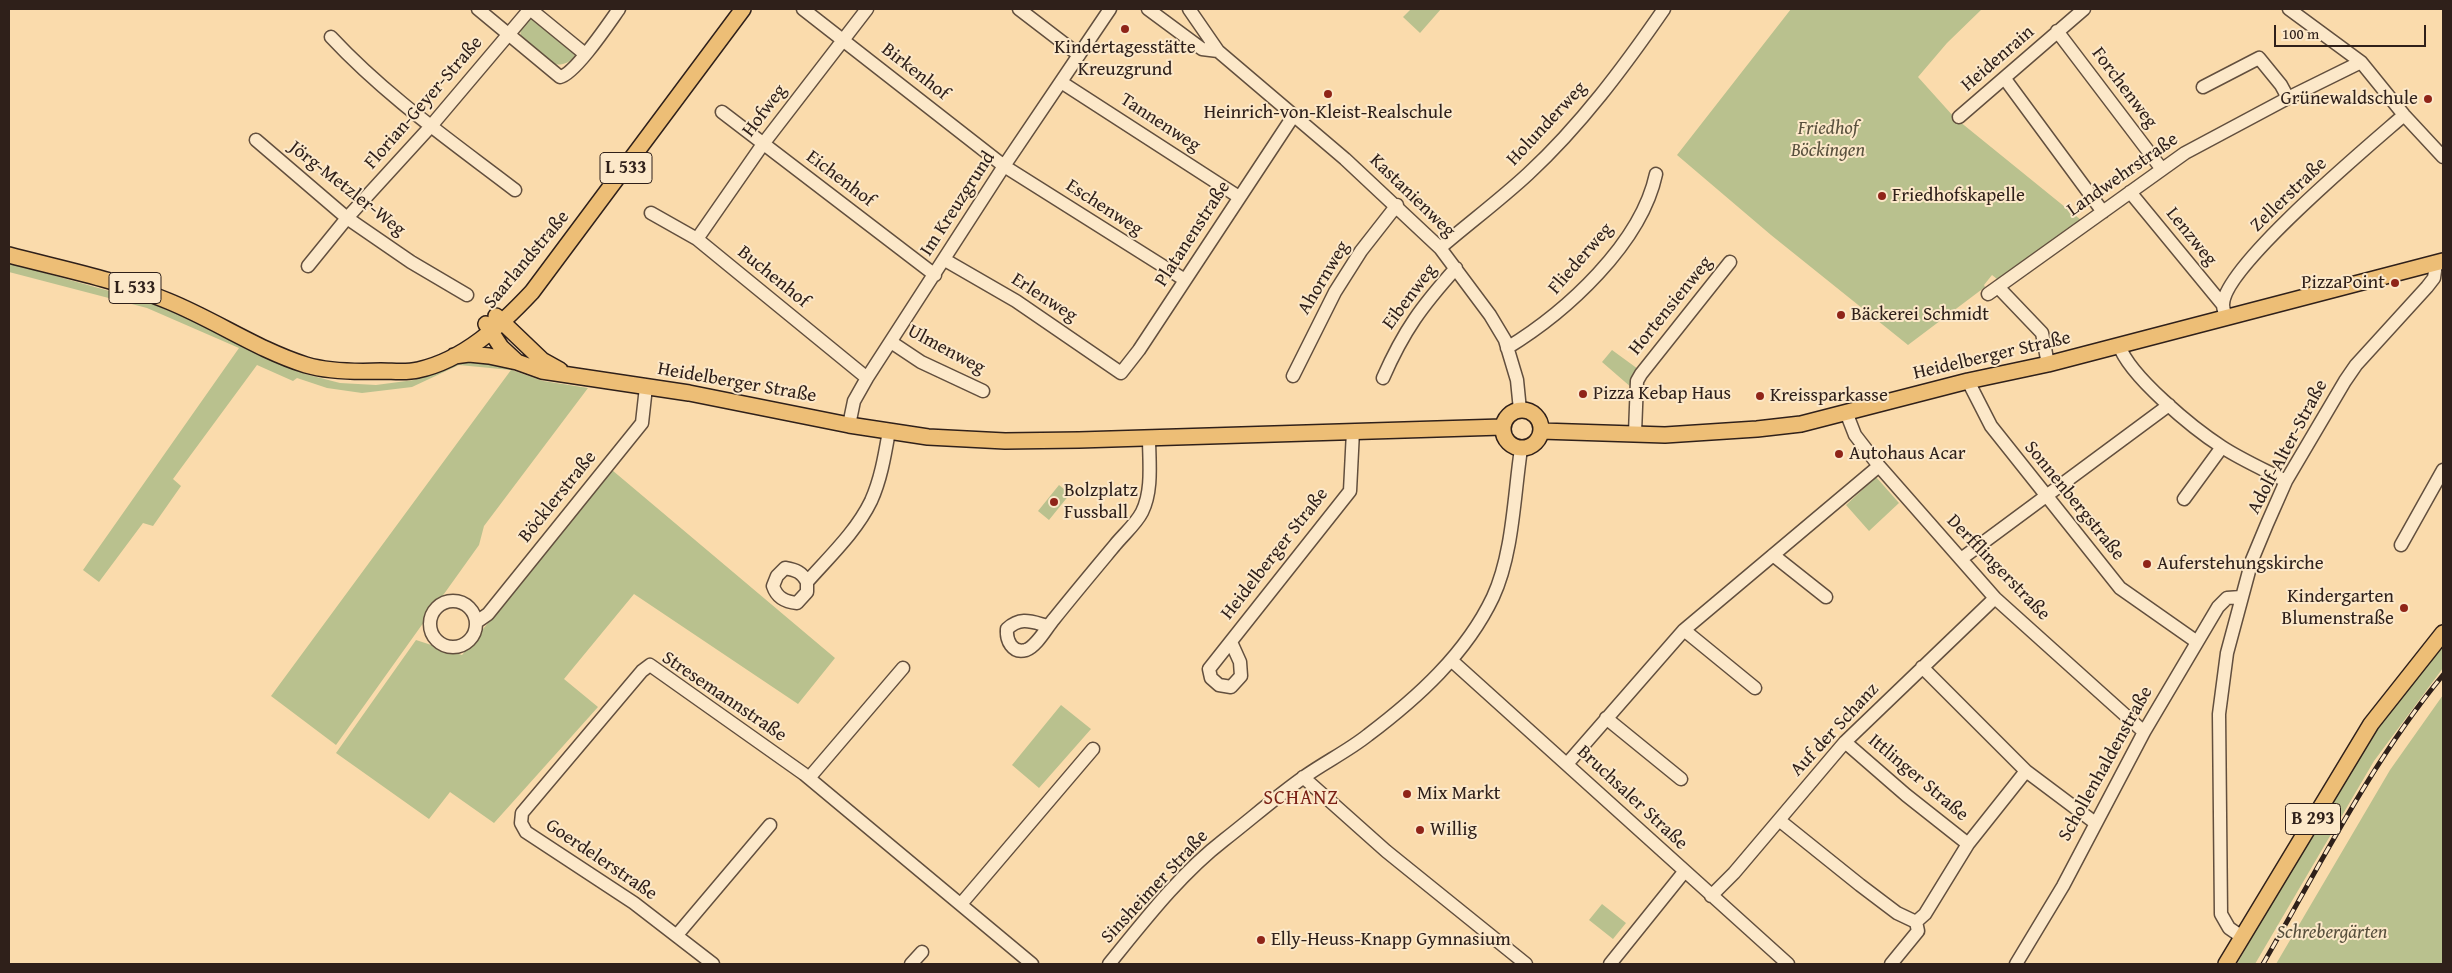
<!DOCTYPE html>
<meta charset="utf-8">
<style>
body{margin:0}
#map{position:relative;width:2452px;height:973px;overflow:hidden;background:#fadbac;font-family:"Gentium Book Plus",serif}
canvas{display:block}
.frame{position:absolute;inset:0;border:10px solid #2f201a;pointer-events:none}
.scale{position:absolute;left:2274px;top:25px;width:152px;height:22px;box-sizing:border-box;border:2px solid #2f201a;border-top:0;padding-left:6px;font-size:15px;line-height:18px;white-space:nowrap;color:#2f201a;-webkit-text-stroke:4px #fce8c9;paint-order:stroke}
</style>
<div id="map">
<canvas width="2452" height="973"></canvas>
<div class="frame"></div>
<div class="scale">100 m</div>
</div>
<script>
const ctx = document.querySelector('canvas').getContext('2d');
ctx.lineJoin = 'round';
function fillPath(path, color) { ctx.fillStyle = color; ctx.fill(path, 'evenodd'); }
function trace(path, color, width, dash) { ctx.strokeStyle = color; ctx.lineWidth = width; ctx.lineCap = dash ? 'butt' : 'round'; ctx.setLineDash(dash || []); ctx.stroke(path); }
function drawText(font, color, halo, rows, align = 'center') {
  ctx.font = font + ' "Gentium Book Plus",serif'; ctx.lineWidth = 4; ctx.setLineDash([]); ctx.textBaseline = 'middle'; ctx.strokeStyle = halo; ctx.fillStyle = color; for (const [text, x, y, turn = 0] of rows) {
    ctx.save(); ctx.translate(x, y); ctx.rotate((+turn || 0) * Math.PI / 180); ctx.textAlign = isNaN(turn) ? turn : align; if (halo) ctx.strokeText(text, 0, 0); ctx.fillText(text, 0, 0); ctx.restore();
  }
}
const green = new Path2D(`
 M 1411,9 L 1441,9 L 1420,33 L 1403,17 Z
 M 1791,9 L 1982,9 L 1947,43 L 1918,77 L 1954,117 L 2081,220 L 1997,279 L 1992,275 L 1984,285 L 1985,287 L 1908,345 L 1771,235 L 1677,155 Z
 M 533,17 L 575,52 L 575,56 C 569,63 562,66 553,64 L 521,37 L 520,29 Z
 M 9,263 L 145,301 L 182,316 L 305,374 L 340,383 L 376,385 L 414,380 L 468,360 L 516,368 L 512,370 L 543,381 L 588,388 L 484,526 L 479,545 L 336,745 L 271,696 L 511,370 L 459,365 L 412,387 L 362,393 L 327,388 L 297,378 L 293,381 L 257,365 L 173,479 L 181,486 L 153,526 L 143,523 L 99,582 L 83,570 L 239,348 L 147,308 L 9,272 Z
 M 1612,350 L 1638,369 L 1632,388 L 1602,362 Z
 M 612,470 L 835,658 L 798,704 L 634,594 L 564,679 L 598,707 L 494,823 L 450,792 L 429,819 L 336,753 L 416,640 L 462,655 Z
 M 1876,477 L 1899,503 L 1869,531 L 1846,505 Z
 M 1059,485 L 1070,494 L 1049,520 L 1038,511 Z
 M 2443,647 L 2443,668 L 2374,761 L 2255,964 L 2237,964 L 2333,792 L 2383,718 Z
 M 2443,695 L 2443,964 L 2276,964 L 2390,770 Z
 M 1061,705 L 1091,729 L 1039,788 L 1012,765 Z
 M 1602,904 L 1626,923 L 1613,939 L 1589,920 Z`);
const minor = new Path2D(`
 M 478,9 L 560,77 C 575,74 609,23 619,9
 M 803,9 L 1004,166 L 1185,280
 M 1019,9 L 1079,55
 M 1148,9 L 1202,49 L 1218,51
 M 1189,9 L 1218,51 L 1345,159 L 1440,248 L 1490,315 L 1505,340 L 1517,380 L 1520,410
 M 2289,9 L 2361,62 L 2404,115 L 2443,157
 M 2057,31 L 2161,168
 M 331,37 C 386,96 451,141 515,190
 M 2005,79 L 2103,212
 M 1061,82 L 1239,197
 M 2203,87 L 2259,58 L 2281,85 L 2288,98
 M 722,112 L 935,275
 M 1959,117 L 2084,9
 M 256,140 L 347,218 L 411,262 L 467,295
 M 2130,192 L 2223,305
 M 651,213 L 697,239 L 867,378
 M 697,239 L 763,144 L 867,9
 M 1440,248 C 1469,223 1500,200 1528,174 C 1580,126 1624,67 1664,9
 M 945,260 L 1016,301 L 1121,373 L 1139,350 L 1294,115
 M 308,266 L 347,218 L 431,126 L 530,9 L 585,54
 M 1998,287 L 2042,333 L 2048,364
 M 1988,294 L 2185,153 L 2288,98 L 2361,62
 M 2226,316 C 2225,313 2223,309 2223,305 C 2223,267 2371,144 2404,115
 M 891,342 L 921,362 L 983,391
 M 2119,345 C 2129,376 2194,429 2222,447 C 2242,460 2265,470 2286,481
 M 1507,348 C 1566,312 1641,244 1656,174
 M 1293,376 L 1335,292 L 1361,251 L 1397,205
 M 1383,378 C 1404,330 1422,306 1456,268
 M 1968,381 L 1991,426 L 2120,588 L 2197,642
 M 1846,412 L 1855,435 L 1879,466 L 1995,598 L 2144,732
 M 849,425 L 854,401 L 867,378 L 1004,166 L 1110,9
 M 1635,433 L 1637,381 L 1641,374 L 1730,262
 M 2184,499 L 2222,447
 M 2401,545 L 2443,470
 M 1773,555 L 1826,597
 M 1961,559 L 2169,405
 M 807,582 C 802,572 796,570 785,568 L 777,576 L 773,586 C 777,598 785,602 797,603 L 807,592 L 807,582 C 829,557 856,532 871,501 C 881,479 885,454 889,431
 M430 624a23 23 0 1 1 46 0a23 23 0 1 1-46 0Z
 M 478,621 L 488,614 L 642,423 L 646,387
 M 1048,626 C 1032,622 1021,616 1007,629 C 1006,640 1012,654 1026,650 C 1037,646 1047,627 1054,619 C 1074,594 1095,569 1115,545 C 1123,535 1136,524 1142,512 C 1153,490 1149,461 1149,437
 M 1684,630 L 1755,688
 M 1231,642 L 1240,662 L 1241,676 L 1231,687 L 1219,685 L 1211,678 L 1209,669 L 1350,491 L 1353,431
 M 1451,660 L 1788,964
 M 1922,667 L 2026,771 L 2094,822
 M 1606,718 L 1681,779
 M 1845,742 L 1906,795 L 1968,844
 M 1567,764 L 1684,630 L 1879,466
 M 1303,777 L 1386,851 L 1526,964
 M 809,778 L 903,668
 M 1779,820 L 1860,885 L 1897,913 L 1916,922
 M 1711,896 L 1734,873 L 1845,742 L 1995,598
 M 961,904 L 1093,749
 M 677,935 L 770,825
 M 2242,937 L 2229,928 L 2221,914 L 2219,714 L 2227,653 L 2252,560 L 2267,524 L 2286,481 L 2345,381 L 2356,365 L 2427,287 L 2434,278 L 2436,264
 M 713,964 L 634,903 L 526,832 L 521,823 L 522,813 L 642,671 L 650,665 L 804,774 L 1032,964
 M 911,964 L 922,952
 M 1109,964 C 1144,921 1180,874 1224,840 C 1251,819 1277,796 1304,777 C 1325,762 1348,751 1368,735 C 1417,698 1466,654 1493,597 C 1513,554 1514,495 1521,449
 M 1610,964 L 1684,872
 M 1891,964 L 1918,931 L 1916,922 L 1925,914 L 1968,844 L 2026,771
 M 2016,964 L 2063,886 L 2144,732 L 2218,607 L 2227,598 L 2241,597`);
const major = new Path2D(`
 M 9,255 C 62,269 118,280 168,301 C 215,320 258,350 306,365 C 330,372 356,372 381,371 C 393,371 406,373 418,370 C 464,360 501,325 532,292 L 743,9
 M 496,316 L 542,360 L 560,370
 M 486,324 L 501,347 L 516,361
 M 454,356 L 469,354 L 489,356 L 517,362 L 542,371 L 689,393 L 849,425 L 928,437 L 1005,441 L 1079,440 L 1502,427
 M1503 429a19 19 0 1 1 38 0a19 19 0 1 1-38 0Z
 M 1541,431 L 1665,435 L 1757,429 L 1801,424 L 1968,381 L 2048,364 L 2443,261
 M 2226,964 L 2371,724 L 2443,633`);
const rail = new Path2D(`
 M 2263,964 C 2319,867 2371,762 2443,675`);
const markers = [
 [1125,29,5,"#8f2418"],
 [1328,94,5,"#8f2418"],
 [2428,99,5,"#8f2418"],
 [1882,196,5,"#8f2418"],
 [2395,283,5,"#8f2418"],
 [1841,315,5,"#8f2418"],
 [1583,394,5,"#8f2418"],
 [1760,396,5,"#8f2418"],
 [1839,454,5,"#8f2418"],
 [1054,502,5,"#8f2418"],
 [2147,564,5,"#8f2418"],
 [2404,608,5,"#8f2418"],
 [1407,794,5,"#8f2418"],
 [1420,830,5,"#8f2418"],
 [1261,940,5,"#8f2418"]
];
const shields = [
 [626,168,52],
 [135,288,52],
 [2313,819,55]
];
const shieldNames = [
 ["L 533",626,168],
 ["L 533",135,288],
 ["B 293",2313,819]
];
const poiNames = [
 ["Kindertagesstätte",1125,48,"center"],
 ["Kreuzgrund",1125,70,"center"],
 ["Grünewaldschule",2418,99,"right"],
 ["Heinrich-von-Kleist-Realschule",1328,113,"center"],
 ["Friedhofskapelle",1892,196],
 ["PizzaPoint",2385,283,"right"],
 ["Bäckerei Schmidt",1851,315],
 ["Pizza Kebap Haus",1593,394],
 ["Kreissparkasse",1770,396],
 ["Autohaus Acar",1849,454],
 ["Bolzplatz",1064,491],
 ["Fussball",1064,513],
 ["Auferstehungskirche",2157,564],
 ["Kindergarten",2394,597,"right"],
 ["Blumenstraße",2394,619,"right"],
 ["Mix Markt",1417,794],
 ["Willig",1430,830],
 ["Elly-Heuss-Knapp Gymnasium",1271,940]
];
const streetNames = [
 ["Heidenrain",1998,59,-41],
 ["Birkenhof",915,72,38],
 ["Forchenweg",2124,88,53],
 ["Florian-Geyer-Straße",424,103,-49],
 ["Hofweg",765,111,-53],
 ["Tannenweg",1160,123,33],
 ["Holunderweg",1547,124,-47],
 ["Landwehrstraße",2123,175,-35],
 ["Eichenhof",840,179,37],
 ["Jörg-Metzler-Weg",347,189,38],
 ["Zellerstraße",2289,195,-44],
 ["Kastanienweg",1412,196,44],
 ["Im Kreuzgrund",958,204,-57],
 ["Eschenweg",1104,208,33],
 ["Platanenstraße",1193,234,-57],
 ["Lenzweg",2191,237,51],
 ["Fliederweg",1581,259,-49],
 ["Saarlandstraße",527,260,-50],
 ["Buchenhof",773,277,39],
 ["Ahornweg",1324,278,-59],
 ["Eibenweg",1410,297,-53],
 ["Erlenweg",1044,298,33],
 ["Hortensienweg",1671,306,-51],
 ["Ulmenweg",946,350,28],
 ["Heidelberger Straße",1992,356,-13],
 ["Heidelberger Straße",737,383,10],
 ["Adolf-Alter-Straße",2288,447,-62],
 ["Böcklerstraße",558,497,-51],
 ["Sonnenbergstraße",2074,501,51],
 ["Heidelberger Straße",1275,554,-52],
 ["Derfflingerstraße",1998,568,46],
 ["Stresemannstraße",724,697,34],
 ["Auf der Schanz",1835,730,-47],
 ["Schollenhaldenstraße",2106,764,-61],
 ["Ittlinger Straße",1918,778,40],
 ["Bruchsaler Straße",1632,798,43],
 ["Goerdelerstraße",601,860,34],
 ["Sinsheimer Straße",1155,887,-47]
];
const parkNames = [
 ["Friedhof",1828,129],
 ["Böckingen",1828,151],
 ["Schrebergärten",2332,933]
];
const neighbourhoodNames = [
 ["SCHANZ",1301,799]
];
fillPath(green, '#b9c18e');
trace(minor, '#624f3e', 15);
trace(major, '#2f201a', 18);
trace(minor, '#fce8c9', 12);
trace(major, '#edbe76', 15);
trace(rail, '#2f201a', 5);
trace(rail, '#fce8c9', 3, [9]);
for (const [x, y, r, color] of markers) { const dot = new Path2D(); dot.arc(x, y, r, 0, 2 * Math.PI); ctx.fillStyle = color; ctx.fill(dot); trace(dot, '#fce8c9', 2); }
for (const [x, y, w] of shields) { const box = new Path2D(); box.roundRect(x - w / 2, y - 15.5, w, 31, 4); ctx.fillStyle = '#fce8c9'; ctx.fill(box); trace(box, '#2f201a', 1); }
drawText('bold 18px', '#2f201a', null, shieldNames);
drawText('19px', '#2f201a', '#fce8c9', poiNames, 'left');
drawText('19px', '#2f201a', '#fce8c9', streetNames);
drawText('italic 19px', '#58503d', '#fce8c9', parkNames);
ctx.letterSpacing = '1px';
drawText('20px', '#7a1f14', '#fce8c9', neighbourhoodNames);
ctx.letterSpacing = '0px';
</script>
